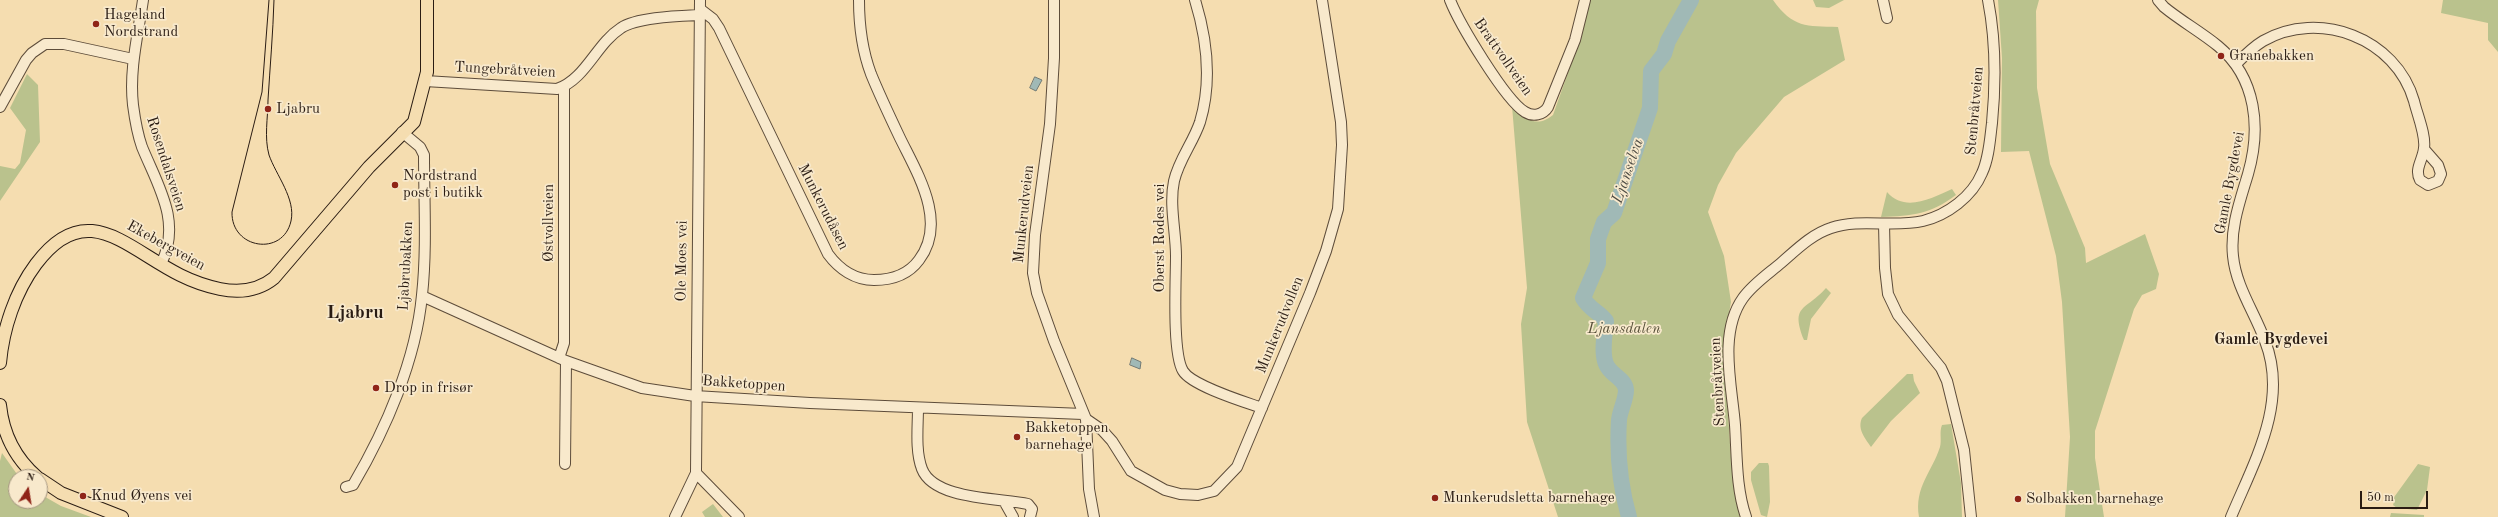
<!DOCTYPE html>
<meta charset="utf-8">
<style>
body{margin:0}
#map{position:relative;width:2498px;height:517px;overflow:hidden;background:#f5ddb0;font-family:"Old Standard TT",serif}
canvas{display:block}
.north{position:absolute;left:8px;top:469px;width:40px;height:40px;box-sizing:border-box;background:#f8e9cc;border:1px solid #a69782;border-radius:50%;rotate:12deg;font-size:11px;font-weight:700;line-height:16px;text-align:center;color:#2a1c13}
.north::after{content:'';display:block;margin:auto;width:14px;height:18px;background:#8f2418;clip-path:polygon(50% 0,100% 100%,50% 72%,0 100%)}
.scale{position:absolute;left:2360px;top:491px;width:68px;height:18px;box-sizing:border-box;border:2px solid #2a1c13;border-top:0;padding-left:5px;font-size:12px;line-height:14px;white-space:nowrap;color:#2a1c13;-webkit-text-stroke:3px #f8e9cc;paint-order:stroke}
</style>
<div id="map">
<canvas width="2498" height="517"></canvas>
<div class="north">N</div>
<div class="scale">50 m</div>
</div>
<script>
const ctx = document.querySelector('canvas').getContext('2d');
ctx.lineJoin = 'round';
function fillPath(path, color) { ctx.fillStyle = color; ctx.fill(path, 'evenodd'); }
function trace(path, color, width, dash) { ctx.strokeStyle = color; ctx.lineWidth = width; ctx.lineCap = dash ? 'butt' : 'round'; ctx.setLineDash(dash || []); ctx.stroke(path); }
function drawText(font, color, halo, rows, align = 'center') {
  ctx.font = font + ' "Old Standard TT",serif'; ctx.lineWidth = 3.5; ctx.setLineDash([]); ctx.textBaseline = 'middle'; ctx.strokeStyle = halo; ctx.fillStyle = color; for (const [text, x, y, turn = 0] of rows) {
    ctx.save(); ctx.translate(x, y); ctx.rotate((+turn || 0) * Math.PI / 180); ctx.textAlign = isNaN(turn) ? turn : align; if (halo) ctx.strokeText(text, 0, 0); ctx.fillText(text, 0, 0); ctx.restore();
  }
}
const green = new Path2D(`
 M 1589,0 L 1773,0 C 1793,28 1806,26 1838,27 L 1845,60 L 1784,97 L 1736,153 L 1718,185 L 1708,212 L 1724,256 L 1731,302 L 1727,325 L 1727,399 L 1731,457 L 1740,517 L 1558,517 L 1527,422 L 1521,324 L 1527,288 L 1512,106 C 1525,118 1536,129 1553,115 L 1582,33 Z
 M 1813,0 L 1844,0 L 1829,8 L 1816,7 Z
 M 1998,0 L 2039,0 L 2036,11 L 2037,88 L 2050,164 L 2085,248 L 2086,263 L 2145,234 L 2159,274 L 2156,289 L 2142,295 L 2134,309 L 2095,431 L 2095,458 L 2104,517 L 2065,517 L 2070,437 L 2062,302 L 2056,256 L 2029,151 L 2001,152 L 2002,58 Z
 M 2443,0 L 2498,0 L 2498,52 L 2488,40 L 2488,23 L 2441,13 Z
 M 27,74 L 38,85 L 40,142 L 0,201 L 0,166 L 15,169 L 20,163 L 26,130 L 10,108 Z
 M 1952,189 L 1956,195 C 1931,214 1913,216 1881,217 L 1887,192 C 1905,213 1932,198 1952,189 Z
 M 1826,288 L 1831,293 L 1811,319 L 1807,340 L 1804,340 C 1790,304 1806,311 1826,288 Z
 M 1907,374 L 1913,374 L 1914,381 L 1920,393 L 1891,421 L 1871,447 C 1865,438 1857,429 1862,418 Z
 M 1951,424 L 1961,483 L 1962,517 L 1919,517 C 1914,487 1932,472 1940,447 C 1942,440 1939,432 1942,425 Z
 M 2,453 L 19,477 L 16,477 L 16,501 L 40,501 L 40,494 L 61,506 L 91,517 L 0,517 L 0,461 Z
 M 1759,463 L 1768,463 L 1769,466 L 1770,502 L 1767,517 L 1761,515 L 1751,480 L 1751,472 Z
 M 2418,464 L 2430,467 L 2427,490 L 2417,510 L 2397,508 L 2393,505 L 2394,502 L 2392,500 Z
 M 713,504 L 723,517 L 705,517 L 702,512 Z
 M 2391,513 L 2424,515 L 2424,517 L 2390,517 Z`);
const water = new Path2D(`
 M 1035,77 L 1042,80 L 1036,91 L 1030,88 Z
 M 1132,358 L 1141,362 L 1140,369 L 1130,365 Z`);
const river = new Path2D(`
 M 1629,517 C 1620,486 1617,452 1619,420 C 1620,410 1626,400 1626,390 C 1625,378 1610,375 1606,364 C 1601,352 1605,334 1606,321 C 1598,311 1590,310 1583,298 L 1598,263 L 1598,239 L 1604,222 L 1614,213 L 1650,108 L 1651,71 L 1664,54 L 1668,41 L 1691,0`);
const minor = new Path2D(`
 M 143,0 C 138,35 129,70 133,105 C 135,120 137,133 142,147 C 158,186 182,222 161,264
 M 1054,0 L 1054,58 L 1050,124 L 1035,235 L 1033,273 L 1037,293 L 1054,341 L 1086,419 L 1102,430 L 1112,441 L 1131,471 L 1165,490 L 1180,494 L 1198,495 L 1214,491 L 1237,467 L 1310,293 L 1326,251 L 1338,209 L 1342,145 L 1341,122 L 1322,0
 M 1195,0 C 1207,39 1212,82 1200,122 C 1193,143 1179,159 1174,181 C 1169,205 1176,232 1176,256 C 1176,280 1172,353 1183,371 C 1192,386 1245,402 1262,408
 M 1450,0 C 1459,23 1505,100 1525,112 C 1533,117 1543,115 1548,107 L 1575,40 L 1585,0
 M 1883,0 L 1887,18
 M 2158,0 L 2164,7 C 2181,21 2201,32 2218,46 C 2257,78 2261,129 2248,174 C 2240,201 2230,228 2233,256 C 2236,287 2255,313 2265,341 C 2289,402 2254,462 2231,517
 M 700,9 L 713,19 L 719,28 L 828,254 C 839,269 855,280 874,280 C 891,280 908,275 919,260 C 948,222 917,173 900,138 C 890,117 880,96 871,74 C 862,50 859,26 859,0
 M 2236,64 C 2244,56 2253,47 2263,41 C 2319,9 2396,38 2414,101 C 2417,114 2426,135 2424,148 C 2423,160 2414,169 2420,180 L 2428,185 L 2438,181 L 2441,174 L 2438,165 L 2424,149
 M 425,81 L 557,89 C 586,79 596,44 621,28 C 637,17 680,16 700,15
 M 0,107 L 26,60 L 32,53 L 45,44 L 64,44 L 133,59
 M 1884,224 L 1885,268 L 1888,294 L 1898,315 L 1941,368 L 1947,381 L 1964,450 L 1971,517
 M 422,296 L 566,361 L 642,388 L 695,396 L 810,403 L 1083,414
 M 559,358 L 564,343 L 564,87
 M 918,408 C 918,426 915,451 922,469 C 934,500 1000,498 1028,504 L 1032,509 L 1030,517
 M 1086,419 L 1089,489 L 1094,517
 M 565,464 L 566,361
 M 696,473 L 739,517
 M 346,487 L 353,485 C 386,429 416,360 422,295 C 427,249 424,201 424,155 L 420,147 L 402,132
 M 1004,501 L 1013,517
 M 675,517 L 696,473 L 700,0
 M 1746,517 C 1736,488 1737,456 1735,425 C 1732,386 1718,333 1743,298 C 1753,284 1768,274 1781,263 C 1796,250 1812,234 1831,228 C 1860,218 1893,228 1923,221 C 1947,215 1972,197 1982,173 C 1989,158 1990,139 1992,123 C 1996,81 1996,41 1988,0`);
const major = new Path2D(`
 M 0,363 C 3,329 15,292 36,264 C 86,197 126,248 180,275 C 192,281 206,286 220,289 C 240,293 258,291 274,278 L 369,167 L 414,122 L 427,72 L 427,0
 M 0,405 C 3,434 15,458 37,477
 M 40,479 L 61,493 L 122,517`);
const tram = new Path2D(`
 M 269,0 L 262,92 L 232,212 C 231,249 283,257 291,221 C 296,199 276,175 269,155 C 264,137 268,118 268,100 C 270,67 273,33 274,0`);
const markers = [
 [96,24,4,"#8f2418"],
 [2221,56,4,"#8f2418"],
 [268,109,4,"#8f2418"],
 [395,185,4,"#8f2418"],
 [376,388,4,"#8f2418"],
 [1017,437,4,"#8f2418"],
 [83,496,4,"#8f2418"],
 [1435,498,4,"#8f2418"],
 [2018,499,4,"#8f2418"]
];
const poiNames = [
 ["Hageland",104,15],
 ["Nordstrand",104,32],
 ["Granebakken",2229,56],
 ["Ljabru",276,109],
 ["Nordstrand",403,176],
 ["post i butikk",403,193],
 ["Drop in frisør",384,388],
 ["Bakketoppen",1025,428],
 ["barnehage",1025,445],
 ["Knud Øyens vei",91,496],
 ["Munkerudsletta barnehage",1443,498],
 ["Solbakken barnehage",2026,499]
];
const streetNames = [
 ["Brattvollveien",1503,57,55],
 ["Tungebråtveien",505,70,3],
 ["Stenbråtveien",1975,111,-85],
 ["Rosendalsveien",166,164,72],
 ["Gamle Bygdevei",2230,183,-79],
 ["Munkerudåsen",823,207,63],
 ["Munkerudveien",1024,214,-84],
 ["Østvollveien",549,223,-90],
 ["Oberst Rodes vei",1160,238,-90],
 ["Ekebergveien",166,246,29],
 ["Ole Moes vei",682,261,-89],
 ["Ljabrubakken",406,266,-87],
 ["Munkerudvollen",1280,325,-68],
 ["Stenbråtveien",1718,382,-93],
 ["Bakketoppen",744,384,4]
];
const parkNames = [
 ["Ljansdalen",1624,329]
];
const waterNames = [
 ["Ljanselva",1628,171,-71]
];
const neighbourhoodNames = [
 ["Gamle Bygdevei",2271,340]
];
const districtNames = [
 ["Ljabru",355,313]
];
fillPath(green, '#bac28d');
fillPath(water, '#a0b9b6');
trace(water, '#717a75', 1);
trace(river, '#a0b9b6', 16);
trace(minor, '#5d4c3a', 12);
trace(major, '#2a1c13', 14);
trace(minor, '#f8e9cc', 10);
trace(major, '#f5ddb0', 12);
trace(tram, '#2a1c13', 1);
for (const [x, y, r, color] of markers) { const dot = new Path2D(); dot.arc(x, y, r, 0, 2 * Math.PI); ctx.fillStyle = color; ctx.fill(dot); trace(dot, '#f8e9cc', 1.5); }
drawText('15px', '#2a1c13', '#f8e9cc', poiNames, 'left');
drawText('15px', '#2a1c13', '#f8e9cc', streetNames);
drawText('italic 15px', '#554e38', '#f8e9cc', parkNames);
drawText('italic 16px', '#4d4b44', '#f8e9cc', waterNames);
drawText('bold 16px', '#2a1c13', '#f8e9cc', neighbourhoodNames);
drawText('bold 19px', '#2a1c13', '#f8e9cc', districtNames);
</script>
